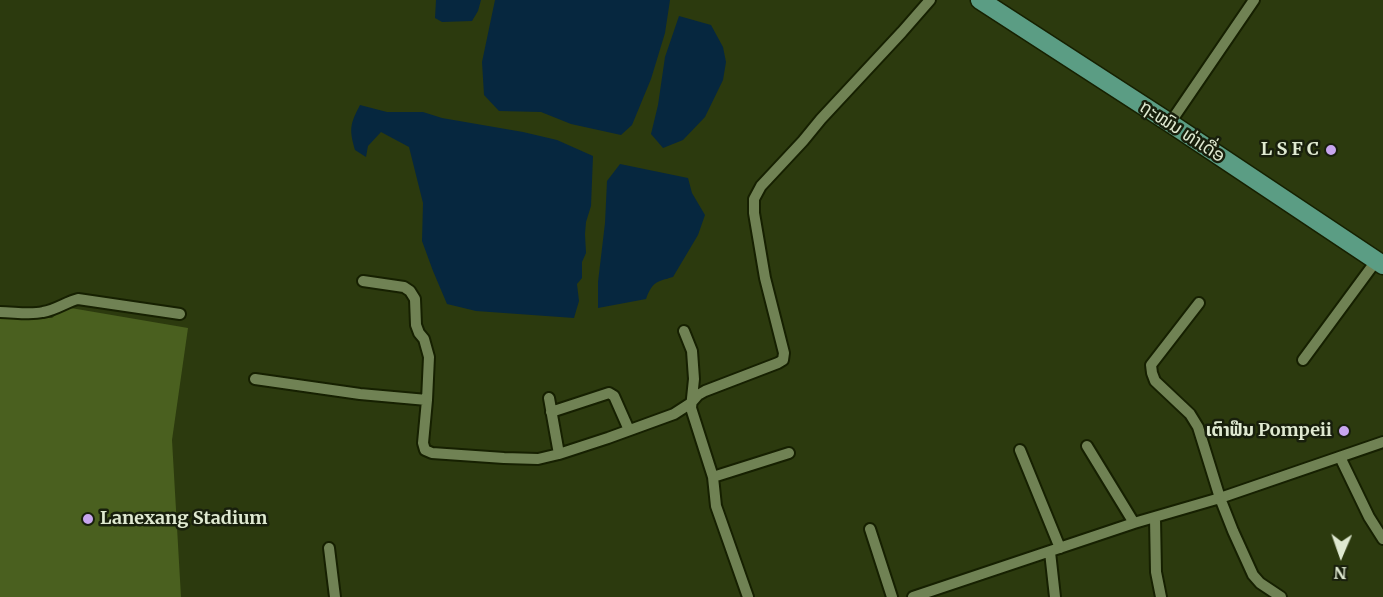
<!DOCTYPE html>
<meta charset="utf-8">
<style>
body{margin:0}
#map{position:relative;width:1383px;height:597px;overflow:hidden;background:#2c3a0e;font-family:Merriweather,serif}
canvas{display:block}
.north{position:absolute;left:1311px;top:525px;width:60px;height:60px;-webkit-text-stroke:4px #181f0c;paint-order:stroke;rotate:182deg;font-size:16px;font-weight:700;line-height:24px;text-align:center;color:#dfe9d1}
.north::after{content:'';display:block;margin:auto;width:21px;height:27px;background:#dfe9d1;clip-path:polygon(50% 0,100% 100%,50% 72%,0 100%)}
</style>
<div id="map">
<canvas width="1383" height="597"></canvas>
<div class="north">N</div>
</div>
<script>
const ctx = document.querySelector('canvas').getContext('2d');
ctx.lineJoin = 'round';
function fillPath(path, color) { ctx.fillStyle = color; ctx.fill(path, 'evenodd'); }
function trace(path, color, width, dash) { ctx.strokeStyle = color; ctx.lineWidth = width; ctx.lineCap = dash ? 'butt' : 'round'; ctx.setLineDash(dash || []); ctx.stroke(path); }
function drawText(font, color, halo, rows, align = 'center') {
  ctx.font = font + ' Merriweather,"Noto Sans Lao",serif'; ctx.lineWidth = 5; ctx.setLineDash([]); ctx.textBaseline = 'middle'; ctx.strokeStyle = halo; ctx.fillStyle = color; for (const [text, x, y, turn = 0] of rows) {
    ctx.save(); ctx.translate(x, y); ctx.rotate((+turn || 0) * Math.PI / 180); ctx.textAlign = isNaN(turn) ? turn : align; if (halo) ctx.strokeText(text, 0, 0); ctx.fillText(text, 0, 0); ctx.restore();
  }
}
const green = new Path2D(`
 M 65,307 L 188,328 L 172,440 L 181,597 L 0,597 L 0,316 L 52,318 Z`);
const water = new Path2D(`
 M 436,0 L 481,0 L 478,11 L 472,21 L 442,22 L 435,18 Z
 M 495,0 L 670,0 L 665,33 L 651,79 L 632,125 L 621,135 L 571,124 L 541,112 L 499,111 L 484,95 L 482,62 Z
 M 679,16 L 711,25 L 723,47 L 726,62 L 723,80 L 705,117 L 683,140 L 663,148 L 651,134 L 658,105 L 665,57 Z
 M 360,105 L 387,112 L 423,112 L 442,118 L 523,132 L 557,140 L 593,156 L 591,206 L 586,222 L 585,234 L 586,253 L 582,262 L 582,278 L 577,284 L 579,301 L 574,318 L 476,311 L 447,304 L 433,271 L 422,241 L 423,203 L 409,147 L 381,132 L 368,146 L 366,157 L 355,150 C 349,129 350,124 360,105 Z
 M 620,164 L 688,178 L 692,193 L 705,215 L 698,235 L 673,277 C 656,282 653,281 646,299 L 598,308 L 598,282 L 605,223 L 607,181 Z`);
const street = new Path2D(`
 M 1170,123 L 1254,0
 M 363,281 L 404,287 L 410,291 L 415,299 L 416,325 L 419,333 L 424,339 L 429,357 L 427,400 L 423,443 L 425,450 L 432,453 L 504,458 L 538,459 L 559,454 L 608,438 L 674,414 L 691,403 L 698,395 L 705,391 L 778,363 L 783,360 L 784,353 L 765,278 L 754,213 L 754,199 L 761,186 L 803,141 L 821,119 L 902,32 L 930,0
 M 1199,303 L 1151,365 L 1152,373 L 1155,381 L 1190,414 L 1198,427 L 1220,498 L 1233,531 L 1253,575 L 1260,583 L 1281,597
 M 0,312 C 14,312 30,315 43,312 C 56,310 66,302 78,299 L 180,314
 M 684,331 L 692,351 L 694,379 L 691,408 L 713,477 L 716,506 L 748,597
 M 1303,360 L 1376,261
 M 255,379 L 360,394 L 427,400
 M 549,398 L 559,454
 M 551,412 L 609,393 L 614,396 L 629,430
 M 1087,446 L 1134,523
 M 1020,450 L 1060,548
 M 1340,457 L 1369,517 L 1383,539
 M 713,477 L 789,453
 M 1155,518 L 1156,572 L 1161,597
 M 870,529 L 892,597
 M 329,548 L 335,597
 M 1050,552 L 1055,597
 M 913,597 L 1134,523 L 1220,498 L 1383,442`);
const primary = new Path2D(`
 M 980,0 L 1170,123 L 1383,265`);
const markers = [
 [1331,150,6,"#c8a6ef"],
 [1344,431,6,"#c8a6ef"],
 [88,519,6,"#c8a6ef"]
];
const streetNames = [
 ["ຖະໝົນ ທ່າເດື່ອ",1182,132,33]
];
const poiNames = [
 ["L S F C",1319,150],
 ["ເຕົາຟືນ Pompeii",1332,431],
 ["Lanexang Stadium",100,519,"left"]
];
fillPath(green, '#4a601f');
fillPath(water, '#06273f');
trace(street, '#162001', 14);
trace(primary, '#162001', 21);
trace(street, '#708254', 10);
trace(primary, '#5b9d84', 18);
for (const [x, y, r, color] of markers) { const dot = new Path2D(); dot.arc(x, y, r, 0, 2 * Math.PI); ctx.fillStyle = color; ctx.fill(dot); trace(dot, '#181f0c', 2); }
drawText('18px', '#dfe9d1', '#181f0c', streetNames);
drawText('bold 18px', '#dfe9d1', '#181f0c', poiNames, 'right');
</script>
